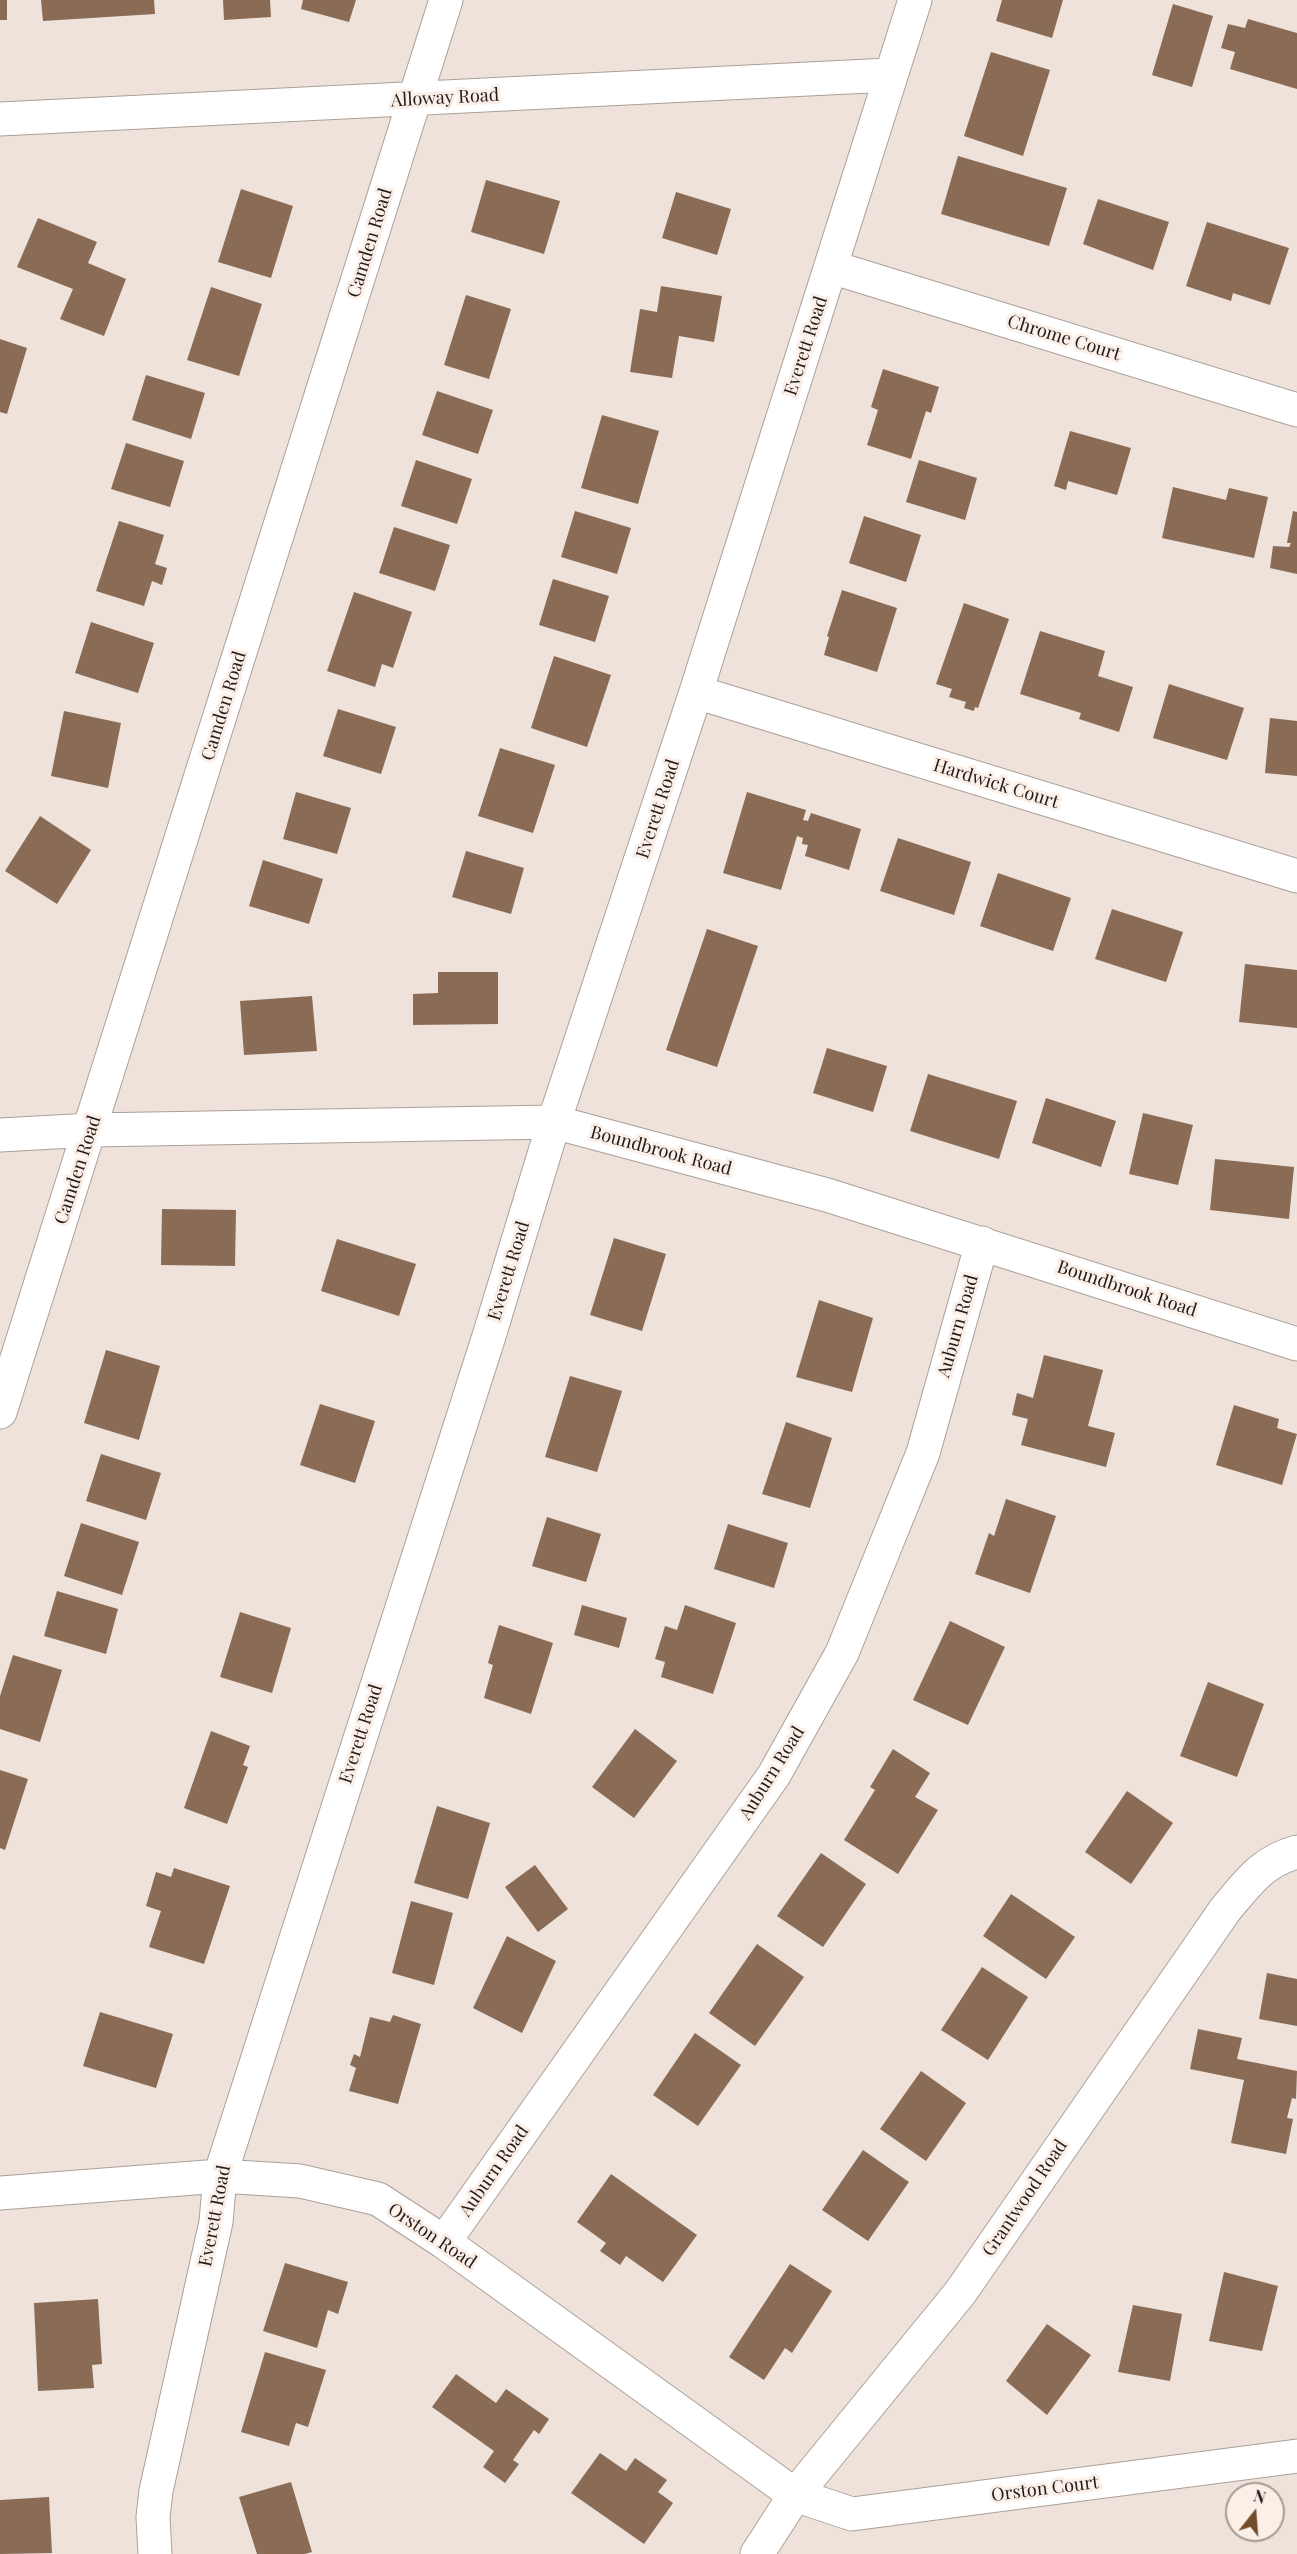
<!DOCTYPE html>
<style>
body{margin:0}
#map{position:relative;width:1297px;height:2554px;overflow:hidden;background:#eee2da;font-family:"Playfair Display",serif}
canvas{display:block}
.north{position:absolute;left:1225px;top:2482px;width:60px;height:60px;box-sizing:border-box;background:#fbefe7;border:2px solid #a39b95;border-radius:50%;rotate:17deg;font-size:16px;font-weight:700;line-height:24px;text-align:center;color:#201c19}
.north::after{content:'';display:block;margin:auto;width:21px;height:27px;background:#724c29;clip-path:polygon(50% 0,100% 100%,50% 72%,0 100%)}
</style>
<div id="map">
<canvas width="1297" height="2554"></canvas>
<div class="north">N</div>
</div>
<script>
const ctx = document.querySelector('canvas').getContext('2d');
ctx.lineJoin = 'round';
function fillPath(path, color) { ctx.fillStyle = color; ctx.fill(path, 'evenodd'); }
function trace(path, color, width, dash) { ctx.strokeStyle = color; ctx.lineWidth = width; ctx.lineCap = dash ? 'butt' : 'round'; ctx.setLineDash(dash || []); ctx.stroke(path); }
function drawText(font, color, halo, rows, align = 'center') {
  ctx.font = font + ' "Playfair Display",serif'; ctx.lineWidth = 6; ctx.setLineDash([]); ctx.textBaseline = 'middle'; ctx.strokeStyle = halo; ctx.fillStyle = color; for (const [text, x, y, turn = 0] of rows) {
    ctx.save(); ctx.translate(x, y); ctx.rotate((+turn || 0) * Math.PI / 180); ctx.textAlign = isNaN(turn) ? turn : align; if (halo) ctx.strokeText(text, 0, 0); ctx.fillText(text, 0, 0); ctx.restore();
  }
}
const building = new Path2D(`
 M 0,0 L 7,0 L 7,20 L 0,20 Z
 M 41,0 L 154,0 L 155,14 L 43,21 Z
 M 223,0 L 270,0 L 271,17 L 224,20 Z
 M 303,0 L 356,0 L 349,22 L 301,9 Z
 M 1002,0 L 1063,0 L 1052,38 L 996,21 Z
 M 1173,4 L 1213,16 L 1192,87 L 1152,75 Z
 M 1248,19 L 1297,33 L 1297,89 L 1230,69 L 1235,52 L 1221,48 L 1228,24 L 1245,28 Z
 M 991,52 L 1050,70 L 1023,156 L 964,136 Z
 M 958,156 L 1067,188 L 1049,246 L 941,214 Z
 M 486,180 L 560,201 L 544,254 L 471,232 Z
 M 241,189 L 293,206 L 271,278 L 218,262 Z
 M 676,192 L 731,209 L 717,255 L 662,238 Z
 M 1098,199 L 1169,222 L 1153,270 L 1083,244 Z
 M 38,218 L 97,242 L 88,263 L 126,279 L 104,336 L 60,319 L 73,289 L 17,267 Z
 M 1207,222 L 1289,248 L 1270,305 L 1233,293 L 1231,301 L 1186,286 Z
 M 661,286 L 722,296 L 714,342 L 679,336 L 672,378 L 630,372 L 640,309 L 657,312 Z
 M 211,287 L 262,304 L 239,376 L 187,360 Z
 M 466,295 L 511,309 L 489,379 L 444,365 Z
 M 0,339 L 27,348 L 7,414 L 0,412 Z
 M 883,369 L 939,387 L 931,413 L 926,411 L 911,459 L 867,445 L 878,410 L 871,407 Z
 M 146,375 L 205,393 L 191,439 L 132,420 Z
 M 437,391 L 493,410 L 478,454 L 422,435 Z
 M 602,415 L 659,431 L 638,504 L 581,488 Z
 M 1070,431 L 1131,448 L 1117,495 L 1068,481 L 1066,490 L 1054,486 Z
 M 126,443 L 184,461 L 170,507 L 111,489 Z
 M 416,460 L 472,479 L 457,524 L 401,506 Z
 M 919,460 L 977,478 L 965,520 L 906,502 Z
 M 1173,487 L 1226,500 L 1229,488 L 1268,497 L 1254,558 L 1162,538 Z
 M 575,511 L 631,528 L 617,574 L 561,557 Z
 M 1293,511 L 1297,512 L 1297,574 L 1270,568 L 1273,546 L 1289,547 L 1291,543 L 1287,543 Z
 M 864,516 L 921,535 L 906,582 L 849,563 Z
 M 119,521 L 164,535 L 155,564 L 167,568 L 162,585 L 152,581 L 144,606 L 96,591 Z
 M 394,527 L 450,545 L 435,591 L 379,573 Z
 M 553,579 L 609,596 L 595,642 L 539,625 Z
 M 842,590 L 897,608 L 877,672 L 824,655 L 829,637 L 827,636 Z
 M 354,592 L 412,612 L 393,668 L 382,664 L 375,687 L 327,671 Z
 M 964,603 L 1009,619 L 978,708 L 975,707 L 974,711 L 964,708 L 966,702 L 949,697 L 952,689 L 936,684 Z
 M 91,622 L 154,643 L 138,693 L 75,673 Z
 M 1040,631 L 1105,651 L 1098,676 L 1133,687 L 1119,732 L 1079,719 L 1081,713 L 1020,694 Z
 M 554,656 L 611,675 L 587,747 L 531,728 Z
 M 1169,684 L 1244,708 L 1227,760 L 1153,738 Z
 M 338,709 L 396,727 L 381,774 L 323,756 Z
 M 64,711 L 121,723 L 108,788 L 51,776 Z
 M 1270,718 L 1297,721 L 1297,776 L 1265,773 Z
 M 500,748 L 555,765 L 533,833 L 478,816 Z
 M 296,792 L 351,808 L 337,854 L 283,839 Z
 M 747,792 L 806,810 L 803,820 L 808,821 L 811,813 L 861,829 L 849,870 L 805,856 L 808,845 L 802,844 L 803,838 L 797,836 L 781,890 L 723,873 Z
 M 40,816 L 91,850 L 57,904 L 5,871 Z
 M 898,838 L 971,862 L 954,915 L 880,891 Z
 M 466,851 L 524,868 L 511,914 L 452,897 Z
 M 263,860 L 323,879 L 309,924 L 249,906 Z
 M 998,873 L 1071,898 L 1053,951 L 980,926 Z
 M 1112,909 L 1183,932 L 1166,982 L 1095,959 Z
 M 707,929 L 758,946 L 717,1067 L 666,1050 Z
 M 1245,964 L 1297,970 L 1297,1028 L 1239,1022 Z
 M 438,972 L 498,972 L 498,1024 L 413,1025 L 413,994 L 438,993 Z
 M 312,996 L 317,1051 L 244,1055 L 240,1001 Z
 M 827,1048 L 887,1066 L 873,1112 L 813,1093 Z
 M 928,1074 L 1017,1101 L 999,1159 L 910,1131 Z
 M 1046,1098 L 1116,1121 L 1101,1167 L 1032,1143 Z
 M 1143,1113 L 1193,1125 L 1178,1185 L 1129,1174 Z
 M 1215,1159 L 1294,1167 L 1289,1219 L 1210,1210 Z
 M 162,1209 L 236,1210 L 235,1266 L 161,1265 Z
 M 614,1238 L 666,1254 L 642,1331 L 590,1315 Z
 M 337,1239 L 416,1264 L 399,1316 L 321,1291 Z
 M 819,1300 L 873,1318 L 852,1392 L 796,1377 Z
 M 106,1350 L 160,1366 L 139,1440 L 84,1423 Z
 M 1044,1355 L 1103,1370 L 1088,1426 L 1115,1433 L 1106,1467 L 1021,1445 L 1028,1419 L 1012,1415 L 1017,1393 L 1033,1398 Z
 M 570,1376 L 622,1391 L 597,1472 L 545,1457 Z
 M 320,1404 L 375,1421 L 355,1483 L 300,1465 Z
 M 1234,1405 L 1279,1419 L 1277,1428 L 1297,1434 L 1282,1485 L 1216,1465 Z
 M 786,1422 L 832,1438 L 810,1508 L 762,1494 Z
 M 101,1454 L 161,1473 L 146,1520 L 86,1501 Z
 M 1006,1499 L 1056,1516 L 1030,1593 L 975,1574 L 989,1533 L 994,1536 Z
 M 547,1517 L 601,1534 L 586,1582 L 532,1566 Z
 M 81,1523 L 139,1542 L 122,1595 L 64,1576 Z
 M 728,1524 L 788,1543 L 774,1588 L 714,1569 Z
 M 57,1591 L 118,1609 L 106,1654 L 44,1636 Z
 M 582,1605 L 627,1618 L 619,1648 L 574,1635 Z
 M 685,1605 L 736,1623 L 713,1694 L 661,1677 L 665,1662 L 655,1659 L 665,1626 L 677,1630 Z
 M 240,1612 L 291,1628 L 272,1693 L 220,1677 Z
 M 950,1621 L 1005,1647 L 968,1725 L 913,1700 Z
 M 499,1625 L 553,1643 L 531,1714 L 484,1698 L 493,1665 L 488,1663 Z
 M 13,1655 L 62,1670 L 40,1742 L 0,1729 L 0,1696 Z
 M 1208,1682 L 1264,1704 L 1237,1777 L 1180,1756 Z
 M 635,1729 L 677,1761 L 634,1818 L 592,1787 Z
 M 211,1731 L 250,1746 L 243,1765 L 248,1767 L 227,1824 L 184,1808 Z
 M 893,1749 L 930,1773 L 915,1797 L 938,1810 L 898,1874 L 844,1840 L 875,1790 L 870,1787 Z
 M 0,1770 L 28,1779 L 5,1850 L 0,1848 Z
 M 1127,1791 L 1173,1823 L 1131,1884 L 1085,1852 Z
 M 437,1806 L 490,1823 L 468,1899 L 414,1883 Z
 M 821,1853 L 866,1884 L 823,1947 L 777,1916 Z
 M 535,1865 L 568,1909 L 538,1932 L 505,1887 Z
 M 174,1868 L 230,1886 L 204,1964 L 149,1947 L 161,1911 L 146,1906 L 156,1872 L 171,1877 Z
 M 1011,1894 L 1075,1937 L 1046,1979 L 983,1936 Z
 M 411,1901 L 453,1913 L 434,1985 L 392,1973 Z
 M 507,1936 L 556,1961 L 522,2033 L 473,2008 Z
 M 757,1944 L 804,1977 L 755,2046 L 709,2013 Z
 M 982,1967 L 1028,1997 L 988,2060 L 941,2030 Z
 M 1267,1973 L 1297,1979 L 1297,2026 L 1259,2019 Z
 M 100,2012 L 173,2034 L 156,2088 L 83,2066 Z
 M 393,2015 L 421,2024 L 398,2104 L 349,2091 L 356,2068 L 350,2065 L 354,2054 L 360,2057 L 370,2017 L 390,2022 Z
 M 1198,2029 L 1242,2038 L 1237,2059 L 1297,2071 L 1296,2099 L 1292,2098 L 1287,2118 L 1293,2119 L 1286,2154 L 1231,2143 L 1244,2080 L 1190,2069 Z
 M 695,2033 L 741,2065 L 698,2126 L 653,2095 Z
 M 921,2071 L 966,2103 L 926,2161 L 880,2129 Z
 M 863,2150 L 909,2182 L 868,2241 L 822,2210 Z
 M 611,2174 L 697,2235 L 663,2282 L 626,2256 L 620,2265 L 600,2251 L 606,2243 L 577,2222 Z
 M 285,2263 L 348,2282 L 338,2314 L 328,2310 L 317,2348 L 263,2331 Z
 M 790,2264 L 832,2291 L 792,2353 L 785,2348 L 764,2380 L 729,2357 Z
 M 1224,2272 L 1278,2286 L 1262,2351 L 1209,2341 Z
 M 98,2299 L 102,2364 L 92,2365 L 94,2388 L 38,2391 L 34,2303 Z
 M 1133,2305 L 1182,2314 L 1170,2381 L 1118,2372 Z
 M 1047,2324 L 1091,2355 L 1047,2415 L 1006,2381 Z
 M 265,2352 L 326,2370 L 308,2427 L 296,2423 L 289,2446 L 241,2432 Z
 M 456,2374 L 496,2403 L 506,2389 L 549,2419 L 539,2434 L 534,2430 L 513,2460 L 519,2464 L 505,2483 L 483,2467 L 494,2451 L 432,2407 Z
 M 600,2453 L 626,2471 L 635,2458 L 667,2480 L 658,2492 L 673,2503 L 644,2544 L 571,2493 Z
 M 291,2482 L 312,2552 L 305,2554 L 257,2554 L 239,2497 Z
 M 49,2497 L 52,2553 L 0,2554 L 0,2500 Z`);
const minor = new Path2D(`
 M 0,119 L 889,75
 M 831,267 L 1297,410
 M 696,692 L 1297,876
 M 0,1135 L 91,1130 L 554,1122 L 827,1195 L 1297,1344
 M 0,1412 L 446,0
 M 0,2193 L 220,2176 L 300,2181 L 378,2199 L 444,2242 L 795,2495 L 852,2514 L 1297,2456
 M 444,2242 L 774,1775 L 842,1653 L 923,1453 L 982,1243
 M 155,2554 L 153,2517 L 156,2491 L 216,2222 L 220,2176 L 489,1336 L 554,1122 L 696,692 L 915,0
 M 757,2554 L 795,2495 L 960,2293 L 1225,1910 C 1248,1883 1261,1862 1297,1852`);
const streetNames = [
 ["Alloway Road",445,98,-3],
 ["Camden Road",370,243,-73],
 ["Chrome Court",1064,338,17],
 ["Everett Road",806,346,-72],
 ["Camden Road",224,706,-73],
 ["Hardwick Court",996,784,17],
 ["Everett Road",658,809,-72],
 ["Boundbrook Road",661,1151,15],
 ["Camden Road",78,1170,-72],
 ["Everett Road",509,1271,-73],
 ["Boundbrook Road",1127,1289,18],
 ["Auburn Road",958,1326,-74],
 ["Everett Road",361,1734,-72],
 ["Auburn Road",772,1773,-58],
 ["Auburn Road",494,2171,-55],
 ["Grantwood Road",1025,2198,-56],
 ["Everett Road",215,2216,-79],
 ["Orston Road",432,2236,34],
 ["Orston Court",1045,2489,-7]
];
fillPath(building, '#8a6b55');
trace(minor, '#aba098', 35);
trace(minor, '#fff', 33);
drawText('18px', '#201c19', '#fbefe7', streetNames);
</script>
